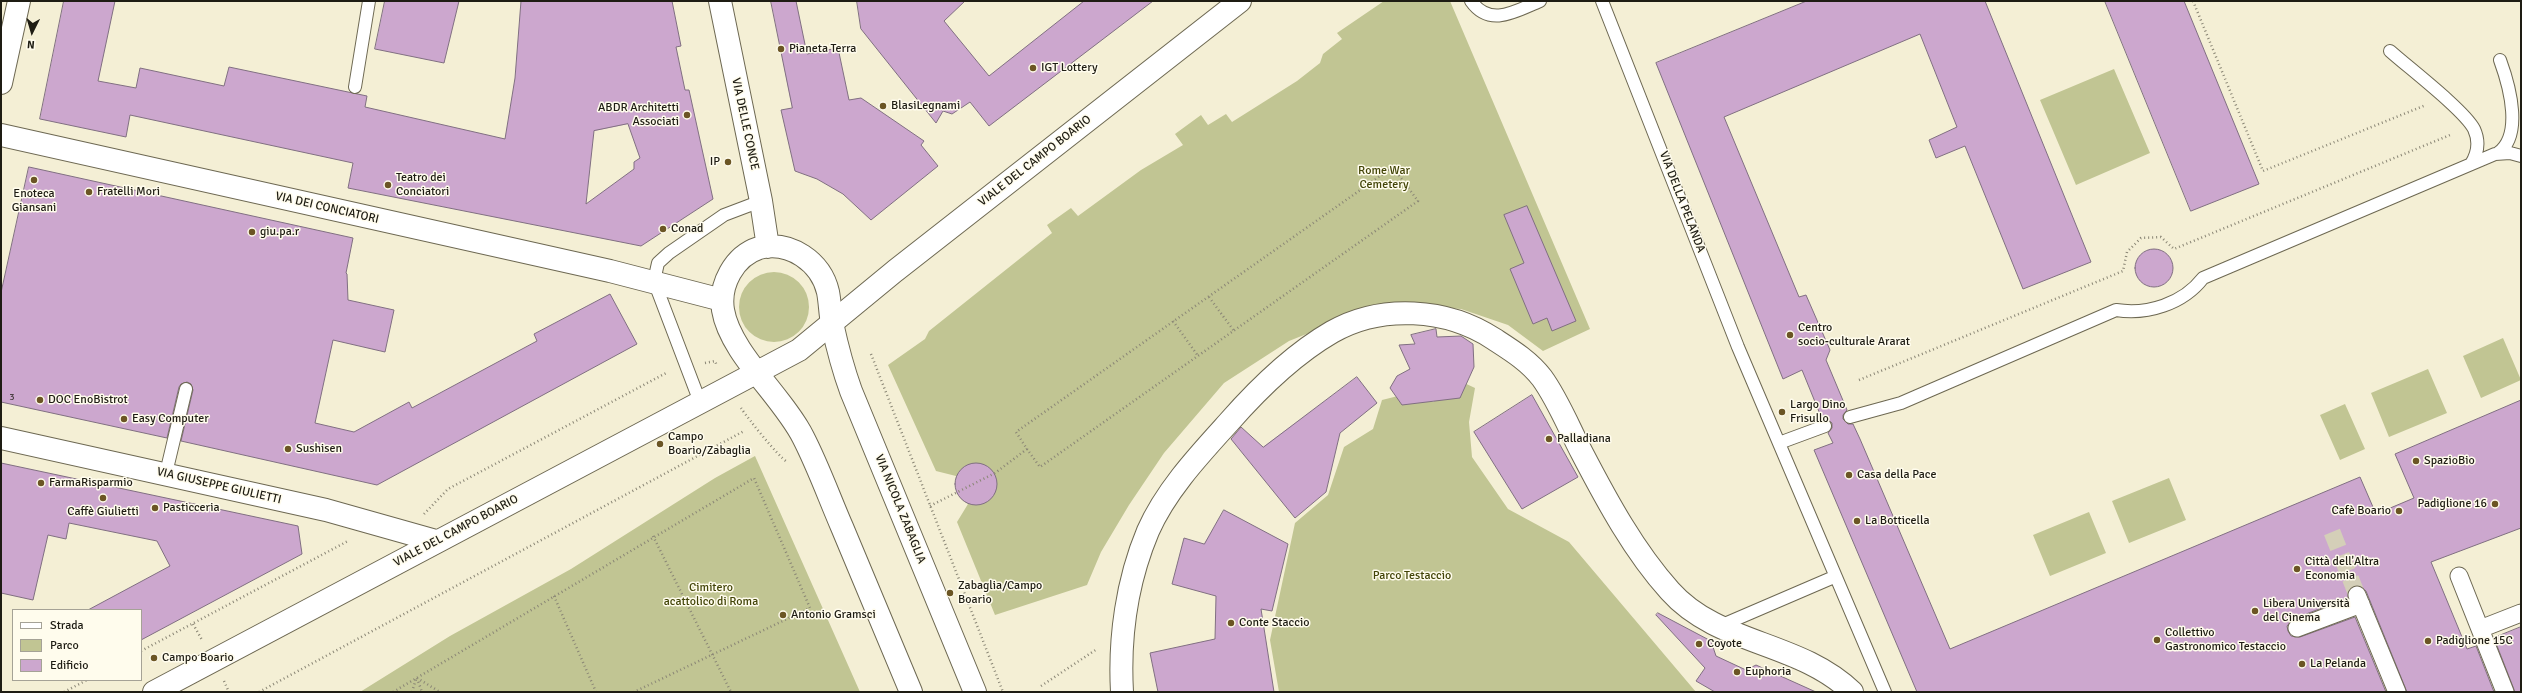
<!DOCTYPE html>
<meta charset="utf-8">
<style>
body{margin:0}
#map{position:relative;width:2522px;height:693px;overflow:hidden;background:#f4efd5;font-family:Signika,sans-serif}
canvas{display:block}
.frame{position:absolute;inset:0;border:2px solid #1e1c13;pointer-events:none}
.legend{position:absolute;left:12px;top:609px;width:130px;height:72px;box-sizing:border-box;background:#fffced;border:1px solid #a5a296;margin:0;padding:5px 7px;list-style:none;font-size:12px;color:#1e1c13}
.legend li{display:flex;align-items:center;gap:8px;height:20px}
.legend b{width:20px;border:1px solid #a5a296}
.north{position:absolute;left:12px;top:12px;width:40px;height:40px;-webkit-text-stroke:3px #fffced;paint-order:stroke;rotate:185deg;font-size:11px;font-weight:700;line-height:16px;text-align:center;color:#1e1c13}
.north::after{content:'';display:block;margin:auto;width:14px;height:18px;background:#1e1c13;clip-path:polygon(50% 0,100% 100%,50% 72%,0 100%)}
</style>
<div id="map">
<canvas width="2522" height="693"></canvas>
<div class="frame"></div>
<ul class="legend">
<li><b style="height:5px;background:#fff"></b>Strada</li>
<li><b style="height:11px;background:#c1c593"></b>Parco</li>
<li><b style="height:11px;background:#cca7ce"></b>Edificio</li>
</ul>
<div class="north">N</div>
</div>
<script>
const ctx = document.querySelector('canvas').getContext('2d');
ctx.lineJoin = 'round';
function fillPath(path, color) { ctx.fillStyle = color; ctx.fill(path, 'evenodd'); }
function trace(path, color, width, dash) { ctx.strokeStyle = color; ctx.lineWidth = width; ctx.lineCap = dash ? 'butt' : 'round'; ctx.setLineDash(dash || []); ctx.stroke(path); }
function drawText(font, color, halo, rows, align = 'center') {
  ctx.font = font + ' Signika,sans-serif'; ctx.lineWidth = 3; ctx.setLineDash([]); ctx.textBaseline = 'middle'; ctx.strokeStyle = halo; ctx.fillStyle = color; for (const [text, x, y, turn = 0] of rows) {
    ctx.save(); ctx.translate(x, y); ctx.rotate((+turn || 0) * Math.PI / 180); ctx.textAlign = isNaN(turn) ? turn : align; if (halo) ctx.strokeText(text, 0, 0); ctx.fillText(text, 0, 0); ctx.restore();
  }
}
const green = new Path2D(`
 M 1384,1 L 1450,1 L 1590,329 L 1543,351 L 1508,325 L 1461,309 L 1411,305 L 1344,319 L 1289,341 L 1224,383 L 1164,453 L 1129,505 L 1101,552 L 1087,585 L 995,615 L 957,522 L 968,504 C 957,498 953,488 956,476 L 936,471 L 888,365 L 925,339 L 929,331 L 1052,233 L 1047,225 L 1071,208 L 1078,216 L 1141,170 L 1183,145 L 1175,134 L 1201,115 L 1208,125 L 1226,114 L 1232,122 L 1297,81 L 1320,63 L 1323,54 L 1342,39 L 1337,33 Z
 M 2114,69 L 2150,153 L 2076,185 L 2040,100 Z
 M739 307a35 35 0 1 1 70 0a35 35 0 1 1-70 0Z
 M 2503,338 L 2521,380 L 2481,398 L 2463,356 Z
 M 2428,369 L 2447,413 L 2389,437 L 2371,393 Z
 M 1460,381 L 1475,388 L 1469,422 L 1472,457 L 1508,509 L 1569,542 L 1696,692 L 1279,692 L 1270,640 L 1295,523 L 1328,495 L 1344,447 L 1373,429 L 1382,400 L 1398,396 L 1433,402 Z
 M 2345,404 L 2365,449 L 2340,460 L 2320,415 Z
 M 755,456 L 860,692 L 360,692 L 450,636 L 571,569 L 715,478 Z
 M 2169,478 L 2186,520 L 2129,543 L 2112,501 Z
 M 2089,512 L 2106,553 L 2050,576 L 2033,535 Z`);
const building = new Path2D(`
 M 64,1 L 115,1 L 98,81 L 136,88 L 140,68 L 224,86 L 229,67 L 367,96 L 365,107 L 505,139 L 515,78 L 521,1 L 672,1 L 681,46 L 676,47 L 685,90 L 689,90 L 713,199 L 641,246 L 348,188 L 353,163 L 130,115 L 126,137 L 40,119 ZM 628,124 L 640,158 L 634,162 L 634,169 L 586,204 L 594,131 Z
 M 385,1 L 459,1 L 444,63 L 375,49 Z
 M 771,1 L 796,1 L 807,54 L 838,48 L 849,100 L 861,98 L 924,141 L 921,145 L 938,166 L 871,220 L 843,194 L 817,179 L 795,171 L 781,110 L 792,108 Z
 M 857,1 L 965,1 L 944,21 L 989,76 L 1084,1 L 1153,1 L 989,126 L 970,102 L 952,114 L 943,111 L 936,123 L 861,29 Z
 M 1807,1 L 1985,1 L 2091,262 L 2023,289 L 1965,146 L 1936,158 L 1929,140 L 1957,127 L 1920,34 L 1724,117 L 1799,297 L 1806,295 L 1830,350 L 1826,360 L 1847,410 L 1843,415 L 1843,419 L 1848,424 L 1853,424 L 1860,439 L 1950,649 L 2360,477 L 2376,514 L 2414,498 L 2395,454 L 2521,400 L 2521,528 L 2431,562 L 2467,649 L 2476,646 L 2494,692 L 2407,692 L 2366,591 L 2358,585 L 2349,589 L 2348,598 L 2293,619 L 2287,626 L 2288,631 L 2291,636 L 2300,637 L 2355,617 L 2386,692 L 1917,692 L 1814,450 L 1833,443 L 1828,433 L 1832,428 L 1832,423 L 1827,419 L 1822,419 L 1802,370 L 1783,379 L 1656,63 Z
 M 2105,1 L 2184,1 L 2259,184 L 2191,211 Z
 M 29,167 L 353,238 L 346,273 L 347,274 L 348,300 L 394,310 L 385,352 L 333,340 L 315,423 L 354,432 L 409,402 L 412,408 L 537,341 L 534,334 L 610,294 L 637,344 L 377,485 L 181,441 L 193,390 L 191,384 L 187,382 L 181,384 L 179,387 L 167,438 L 1,402 L 1,293 Z
 M 1527,206 L 1576,321 L 1552,331 L 1547,318 L 1533,324 L 1510,269 L 1524,263 L 1504,215 Z
 M2135 268a19 19 0 1 1 38 0a19 19 0 1 1-38 0Z
 M 1436,329 L 1437,337 L 1461,336 L 1473,344 L 1474,367 L 1460,398 L 1402,405 L 1390,388 L 1397,376 L 1410,369 L 1399,345 L 1415,344 L 1411,335 Z
 M 1357,377 L 1377,403 L 1340,433 L 1326,492 L 1295,518 L 1231,439 L 1241,427 L 1263,447 Z
 M 1532,395 L 1578,477 L 1522,509 L 1474,432 Z
 M955 484a21 21 0 1 1 42 0a21 21 0 1 1-42 0Z
 M 1,463 L 298,526 L 302,554 L 141,640 L 141,610 L 88,610 L 170,566 L 157,541 L 69,523 L 66,539 L 48,535 L 33,600 L 1,593 Z
 M 1224,510 L 1288,544 L 1272,611 L 1261,609 L 1274,692 L 1158,692 L 1150,653 L 1215,639 L 1216,596 L 1172,584 L 1184,538 L 1204,544 Z
 M 1658,613 L 1711,641 L 1716,656 L 1746,670 L 1756,665 L 1816,692 L 1715,692 L 1696,681 L 1705,668 L 1656,615 Z
 M 2521,627 L 2521,692 L 2515,692 L 2494,638 Z`);
const pedestrianTunnel = new Path2D(`
 M 2332,532 L 2357,595`);
const path = new Path2D(`
 M 2193,1 L 2263,171 L 2426,105
 M 1209,297 L 1234,331
 M 1173,321 L 1198,356
 M 871,354 L 1003,692
 M 705,363 L 715,361 L 717,366
 M 1859,380 L 2123,271 L 2127,252 L 2141,238 L 2161,237 L 2174,249 L 2450,135
 M 741,408 C 749,420 778,456 787,462
 M 930,506 L 995,473 L 1027,449 L 1016,432 L 1393,167 L 1418,201 L 1040,467 L 1027,449
 M 424,514 L 448,489 L 668,372
 M 653,536 L 731,692
 M 554,596 L 596,692
 M 193,624 L 202,640
 M 141,651 L 348,541
 M 417,678 L 440,692
 M 417,678 L 422,692
 M 224,681 L 228,690
 M 1041,686 L 1097,649
 M 64,692 L 87,680
 M 259,692 L 744,431
 M 393,692 L 754,478 L 810,608 L 634,692
 M 412,692 L 416,679`);
const service = new Path2D(`
 M 1471,1 C 1490,28 1516,11 1540,1
 M 1602,1 L 1738,347 L 1885,692
 M 2390,51 C 2409,68 2464,110 2474,129 C 2480,142 2478,153 2471,164
 M 355,87 L 369,1
 M 2498,153 C 2522,136 2511,90 2500,60
 M 700,402 L 654,281 L 658,263 L 669,253 L 724,215 L 761,201
 M 1850,417 L 1901,403 L 2116,310 C 2147,315 2183,304 2203,278 L 2495,154 L 2510,153 L 2521,156
 M 1779,443 L 1825,426
 M 166,473 L 186,389
 M 1720,626 L 1834,577`);
const pedestrian = new Path2D(`
 M 2459,576 L 2505,692
 M 2357,595 L 2397,692
 M 2297,628 L 2361,604
 M 2480,629 L 2521,613`);
const minor = new Path2D(`
 M 1,135 L 610,271 L 722,300
 M 1,438 L 326,510 L 436,541
 M 154,692 L 799,350 L 895,271 L 1240,1
 M 1122,692 C 1119,638 1127,581 1148,531 C 1166,490 1200,454 1229,422 C 1258,389 1294,354 1332,332 C 1381,304 1447,308 1494,339 C 1511,350 1529,361 1542,378 C 1558,400 1569,428 1582,453 C 1607,501 1634,551 1670,591 C 1718,645 1799,641 1852,692`);
const tertiary = new Path2D(`
 M 720,1 L 761,201 L 768,247
 M 911,692 C 888,637 865,582 842,527 C 829,497 818,466 803,437 C 783,397 730,353 723,310 C 719,285 734,256 759,248 C 790,240 821,262 828,292 C 830,302 830,313 832,323 C 837,346 843,369 851,391 L 975,692`);
const secondary = new Path2D(`
 M 1,83 L 19,1`);
const markers = [
 [781,49,4,"#6b5524"],
 [1033,68,4,"#6b5524"],
 [883,106,4,"#6b5524"],
 [687,115,4,"#6b5524"],
 [728,162,4,"#6b5524"],
 [34,180,4,"#6b5524"],
 [388,185,4,"#6b5524"],
 [89,192,4,"#6b5524"],
 [663,229,4,"#6b5524"],
 [252,232,4,"#6b5524"],
 [1790,335,4,"#6b5524"],
 [40,400,4,"#6b5524"],
 [1782,412,4,"#6b5524"],
 [124,419,4,"#6b5524"],
 [1549,439,4,"#6b5524"],
 [660,444,4,"#6b5524"],
 [288,449,4,"#6b5524"],
 [2416,461,4,"#6b5524"],
 [1849,475,4,"#6b5524"],
 [41,483,4,"#6b5524"],
 [103,498,4,"#6b5524"],
 [2495,504,4,"#6b5524"],
 [155,508,4,"#6b5524"],
 [2399,511,4,"#6b5524"],
 [1857,521,4,"#6b5524"],
 [2297,569,4,"#6b5524"],
 [950,593,4,"#6b5524"],
 [2255,611,4,"#6b5524"],
 [783,615,4,"#6b5524"],
 [1231,623,4,"#6b5524"],
 [2157,640,4,"#6b5524"],
 [2428,641,4,"#6b5524"],
 [1699,644,4,"#6b5524"],
 [154,658,4,"#6b5524"],
 [2302,664,4,"#6b5524"],
 [1737,672,4,"#6b5524"]
];
const numberNames = [
 ["3",12,397]
];
const poiNames = [
 ["Pianeta Terra",789,49],
 ["IGT Lottery",1041,68],
 ["BlasiLegnami",891,106],
 ["ABDR Architetti",679,108,"right"],
 ["Associati",679,122,"right"],
 ["IP",720,162,"right"],
 ["Teatro dei",396,178],
 ["Conciatori",396,192],
 ["Fratelli Mori",97,192],
 ["Enoteca",34,194,"center"],
 ["Giansani",34,208,"center"],
 ["Conad",671,229],
 ["giu.pa.r",260,232],
 ["Centro",1798,328],
 ["socio-culturale Ararat",1798,342],
 ["DOC EnoBistrot",48,400],
 ["Largo Dino",1790,405],
 ["Frisullo",1790,419],
 ["Easy Computer",132,419],
 ["Campo",668,437],
 ["Boario/Zabaglia",668,451],
 ["Palladiana",1557,439],
 ["Sushisen",296,449],
 ["SpazioBio",2424,461],
 ["Casa della Pace",1857,475],
 ["FarmaRisparmio",49,483],
 ["Padiglione 16",2487,504,"right"],
 ["Pasticceria",163,508],
 ["Cafè Boario",2391,511,"right"],
 ["Caffè Giulietti",103,512,"center"],
 ["La Botticella",1865,521],
 ["Città dell'Altra",2305,562],
 ["Economia",2305,576],
 ["Zabaglia/Campo",958,586],
 ["Boario",958,600],
 ["Libera Università",2263,604],
 ["del Cinema",2263,618],
 ["Antonio Gramsci",791,615],
 ["Conte Staccio",1239,623],
 ["Collettivo",2165,633],
 ["Gastronomico Testaccio",2165,647],
 ["Padiglione 15C",2436,641],
 ["Coyote",1707,644],
 ["Campo Boario",162,658],
 ["La Pelanda",2310,664],
 ["Euphoria",1745,672]
];
const streetNames = [
 ["VIA DELLE CONCE",745,124,78],
 ["VIALE DEL CAMPO BOARIO",1035,161,-38],
 ["VIA DELLA PELANDA",1682,202,69],
 ["VIA DEI CONCIATORI",327,208,13],
 ["VIA GIUSEPPE GIULIETTI",219,486,13],
 ["VIA NICOLA ZABAGLIA",900,509,68],
 ["VIALE DEL CAMPO BOARIO",456,531,-28]
];
const parkNames = [
 ["Rome War",1384,171],
 ["Cemetery",1384,185],
 ["Parco Testaccio",1412,576],
 ["Cimitero",711,588],
 ["acattolico di Roma",711,602]
];
fillPath(green, '#c1c593');
fillPath(building, '#cca7ce');
trace(building, '#806f81', 1);
trace(pedestrianTunnel, '#d4cfb8', 17, [17, 8]);
trace(service, '#6d6852', 14);
trace(pedestrian, '#6d6852', 19);
trace(minor, '#6d6852', 24);
trace(tertiary, '#6d6852', 24);
trace(secondary, '#6d6852', 24);
trace(path, '#8a8675', 2.5, [1, 3]);
trace(service, '#fff', 12);
trace(pedestrian, '#fff', 17);
trace(minor, '#fff', 22);
trace(tertiary, '#fff', 22);
trace(secondary, '#fff', 22);
for (const [x, y, r, color] of markers) { const dot = new Path2D(); dot.arc(x, y, r, 0, 2 * Math.PI); ctx.fillStyle = color; ctx.fill(dot); trace(dot, '#fffced', 1.5); }
drawText('10px', '#4a3f42', null, numberNames);
drawText('12px', '#1e1c13', '#fffced', poiNames, 'left');
drawText('12px', '#1e1c13', '#fffced', streetNames);
drawText('12px', '#424407', '#fffced', parkNames);
</script>
